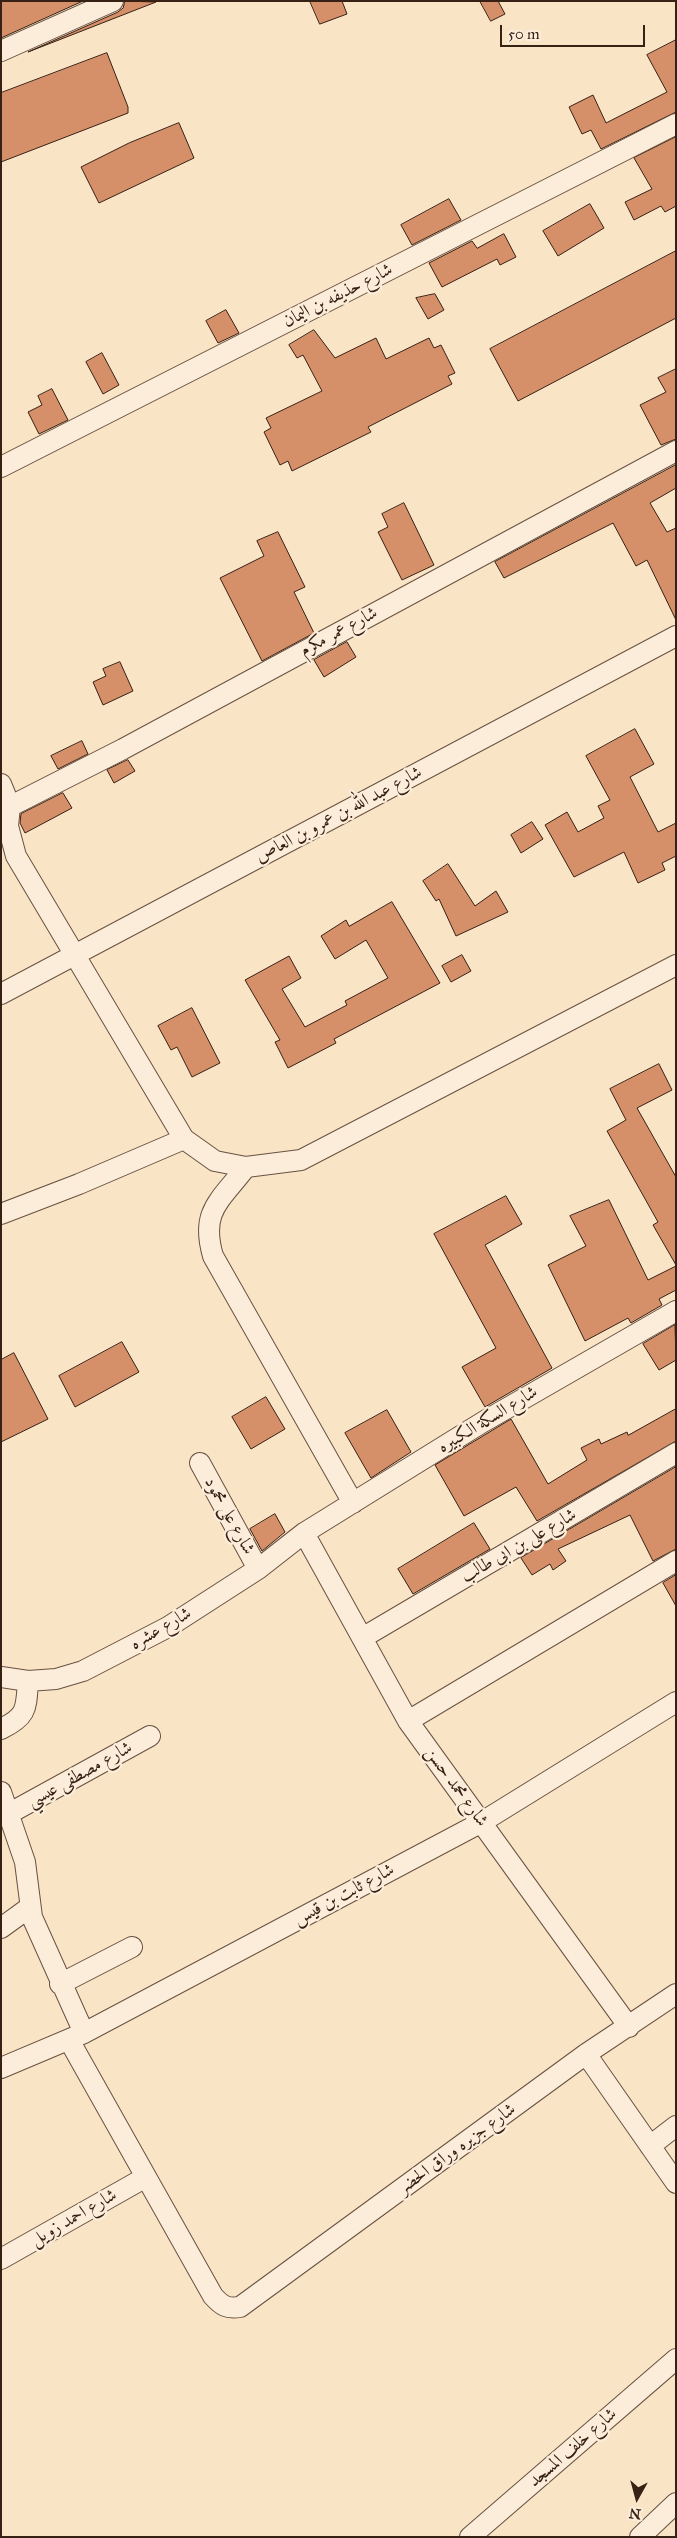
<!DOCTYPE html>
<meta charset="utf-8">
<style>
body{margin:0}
#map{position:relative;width:677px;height:2538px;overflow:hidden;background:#fae4c6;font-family:"IM FELL Great Primer",serif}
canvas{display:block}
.frame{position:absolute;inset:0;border:2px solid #372014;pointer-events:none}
.north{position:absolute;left:612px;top:2473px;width:50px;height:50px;-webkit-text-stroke:4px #fcedda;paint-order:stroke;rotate:187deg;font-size:14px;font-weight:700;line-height:20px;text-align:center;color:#372014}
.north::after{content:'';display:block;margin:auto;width:18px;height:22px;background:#372014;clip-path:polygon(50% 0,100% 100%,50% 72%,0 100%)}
.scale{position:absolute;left:500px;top:25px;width:145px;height:22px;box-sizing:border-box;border:2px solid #372014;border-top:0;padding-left:6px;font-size:15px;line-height:18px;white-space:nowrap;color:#372014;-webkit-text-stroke:4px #fcedda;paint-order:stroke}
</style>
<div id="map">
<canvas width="677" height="2538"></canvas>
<div class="frame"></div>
<div class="north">N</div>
<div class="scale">50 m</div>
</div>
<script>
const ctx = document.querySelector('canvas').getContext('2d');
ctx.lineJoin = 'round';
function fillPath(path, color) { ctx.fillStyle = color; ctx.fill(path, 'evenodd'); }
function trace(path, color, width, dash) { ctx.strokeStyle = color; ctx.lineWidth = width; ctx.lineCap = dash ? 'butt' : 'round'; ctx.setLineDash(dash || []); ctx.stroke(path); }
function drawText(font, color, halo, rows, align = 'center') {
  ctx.font = font + ' "IM FELL Great Primer",Amiri,serif'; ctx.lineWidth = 4.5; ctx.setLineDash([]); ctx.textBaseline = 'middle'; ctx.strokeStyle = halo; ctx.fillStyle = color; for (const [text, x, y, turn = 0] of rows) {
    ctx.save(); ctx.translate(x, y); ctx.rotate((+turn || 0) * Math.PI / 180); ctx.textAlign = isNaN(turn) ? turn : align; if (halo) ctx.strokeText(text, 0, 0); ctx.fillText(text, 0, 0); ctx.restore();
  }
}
const building = new Path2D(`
 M 1,1 L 83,1 L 1,38 Z
 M 125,1 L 156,2 L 28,52 L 118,12 L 123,8 Z
 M 310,1 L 342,1 L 347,14 L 320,24 Z
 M 480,1 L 498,1 L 505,14 L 491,21 Z
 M 676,40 L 676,112 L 601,149 L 591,130 L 582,134 L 569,107 L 593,95 L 606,123 L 667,92 L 647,55 Z
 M 107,53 L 128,107 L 128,113 L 1,162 L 1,93 Z
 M 179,123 L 194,158 L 99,203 L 81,167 L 129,143 Z
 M 676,137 L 676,206 L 665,212 L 661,206 L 634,220 L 625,202 L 652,189 L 634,158 Z
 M 449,199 L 461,220 L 412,245 L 401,225 Z
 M 590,204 L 604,228 L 558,256 L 543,231 Z
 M 504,234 L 516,257 L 500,265 L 497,259 L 442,287 L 429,263 L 472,241 L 477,248 Z
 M 676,251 L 676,318 L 518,401 L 490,349 Z
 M 435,294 L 444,310 L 428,319 L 416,298 Z
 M 226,310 L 239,333 L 218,343 L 206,321 Z
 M 314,330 L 335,358 L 376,338 L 386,359 L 429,338 L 434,348 L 441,345 L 455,373 L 448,376 L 452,384 L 368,427 L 371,432 L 292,471 L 288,461 L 280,465 L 264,432 L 271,428 L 266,418 L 322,391 L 303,355 L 297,358 L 289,345 Z
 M 102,353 L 119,385 L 103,394 L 86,362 Z
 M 676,369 L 676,439 L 661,445 L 640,405 L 666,392 L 658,378 Z
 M 52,389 L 68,420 L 39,434 L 28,412 L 42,405 L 38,396 Z
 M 676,465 L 676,488 L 650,503 L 667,532 L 676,528 L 676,620 L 647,560 L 636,566 L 613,523 L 504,578 L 495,562 Z
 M 404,503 L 434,565 L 402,580 L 378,532 L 388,527 L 382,514 Z
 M 278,532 L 305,587 L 294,592 L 314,633 L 262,661 L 220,578 L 264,556 L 257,541 Z
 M 347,642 L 356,657 L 324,677 L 314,660 Z
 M 120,662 L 133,691 L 103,705 L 93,682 L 106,676 L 103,669 Z
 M 635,729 L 654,764 L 630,777 L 658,832 L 676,823 L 676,856 L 662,863 L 665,870 L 638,883 L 624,852 L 574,877 L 545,825 L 567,812 L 578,832 L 604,818 L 598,806 L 610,800 L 586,756 Z
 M 82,741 L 88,754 L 58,769 L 51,756 Z
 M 128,760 L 135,771 L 114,783 L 107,770 Z
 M 63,793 L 72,808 L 25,833 L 20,823 L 21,814 Z
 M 532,822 L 543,839 L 521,853 L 511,835 Z
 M 448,864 L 475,906 L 496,891 L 508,912 L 456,936 L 439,899 L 436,901 L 423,881 Z
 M 392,902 L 440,983 L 334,1039 L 336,1043 L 288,1068 L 275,1042 L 280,1040 L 245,980 L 289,956 L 301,978 L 282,989 L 305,1027 L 347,1005 L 345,1001 L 388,978 L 366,940 L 335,959 L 321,936 L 346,920 L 349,926 Z
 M 462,955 L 471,971 L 451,982 L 442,966 Z
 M 192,1008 L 220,1063 L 192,1077 L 177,1047 L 171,1050 L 158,1026 Z
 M 659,1064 L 672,1090 L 637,1108 L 676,1177 L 676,1265 L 653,1225 L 658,1222 L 607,1131 L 626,1120 L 610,1089 Z
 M 506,1196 L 522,1224 L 485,1245 L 552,1368 L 485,1407 L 462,1367 L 496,1348 L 434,1234 Z
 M 609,1200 L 648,1280 L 676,1266 L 676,1290 L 659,1299 L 662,1305 L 631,1323 L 628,1318 L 585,1341 L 548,1265 L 586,1246 L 570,1216 Z
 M 675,1325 L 676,1360 L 659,1370 L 643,1344 Z
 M 122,1342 L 139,1372 L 75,1407 L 59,1376 Z
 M 14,1353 L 48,1419 L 1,1442 L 1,1360 Z
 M 266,1397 L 285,1429 L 251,1449 L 232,1417 Z
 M 676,1409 L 676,1441 L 537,1521 L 516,1487 L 464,1516 L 435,1465 L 511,1419 L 548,1484 L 587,1460 L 581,1448 L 599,1439 L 601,1444 L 627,1432 L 628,1435 Z
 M 387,1410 L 411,1452 L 371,1478 L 345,1433 Z
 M 676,1467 L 676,1549 L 653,1561 L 630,1515 L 558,1549 L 566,1561 L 553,1570 L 550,1564 L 532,1575 L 521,1558 Z
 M 275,1514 L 285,1532 L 262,1551 L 250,1529 Z
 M 474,1523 L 490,1549 L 413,1594 L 398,1569 Z
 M 676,1575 L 676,1606 L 663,1583 Z`);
const street = new Path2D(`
 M 1,51 L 113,1
 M 1,467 L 676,124
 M 1,784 L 10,806 L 8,826 L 16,856 L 184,1139 L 215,1161 L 246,1167 L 301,1160 L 676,965
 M 1,811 L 123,749 L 676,451
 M 1,994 L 676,636
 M 246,1167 C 220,1201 200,1211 213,1256 L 353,1503
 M 1,1214 L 79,1184 L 184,1139
 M 200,1463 L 258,1569
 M 304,1533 L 408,1721 L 629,2027
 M 362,1638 L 676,1453
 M 1,1677 L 28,1681 L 56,1679 L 83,1671 L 168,1627 L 258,1569 L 304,1533 L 483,1422 L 676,1311
 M 408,1721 L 676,1561
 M 1,1729 C 28,1716 26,1708 28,1681
 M 1,1792 L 25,1862 L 32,1917 L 84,2033
 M 10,1813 L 150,1736
 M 1,1928 L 30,1907
 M 60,1984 L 132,1947
 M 69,2040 L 213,2296 C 222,2306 227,2309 240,2307 L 586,2054 L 676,1994
 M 586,2054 L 676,2183
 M 1,2068 L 84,2033 L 482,1822 L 676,1702
 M 650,2146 L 676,2126
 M 1,2259 L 146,2177
 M 470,2537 L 676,2359
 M 640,2537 L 676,2503`);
const streetNames = [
 ["شارع حذيفه بن اليمان",338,296,-27],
 ["شارع عمر مكرم",339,632,-28],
 ["شارع عبد الله بن عمرو بن العاص",339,815,-28],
 ["شارع السكة الكبيره",488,1420,-31],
 ["شارع على محمود",229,1516,61],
 ["شارع على بن ابى طالب",519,1546,-30],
 ["شارع عشره",161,1629,-30],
 ["شارع مصطفى عيسي",80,1775,-29],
 ["شارع محمد حسن",456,1787,54],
 ["شارع ثابت بن قيس",344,1895,-28],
 ["شارع جزيره وراق الحضر",457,2149,-36],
 ["شارع احمد زويل",74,2218,-30],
 ["شارع خلف المسجد",573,2448,-41]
];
fillPath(building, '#d69069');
trace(building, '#372014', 1);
trace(street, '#685140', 22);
trace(street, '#fcedda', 20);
drawText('18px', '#372014', '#fcedda', streetNames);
</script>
